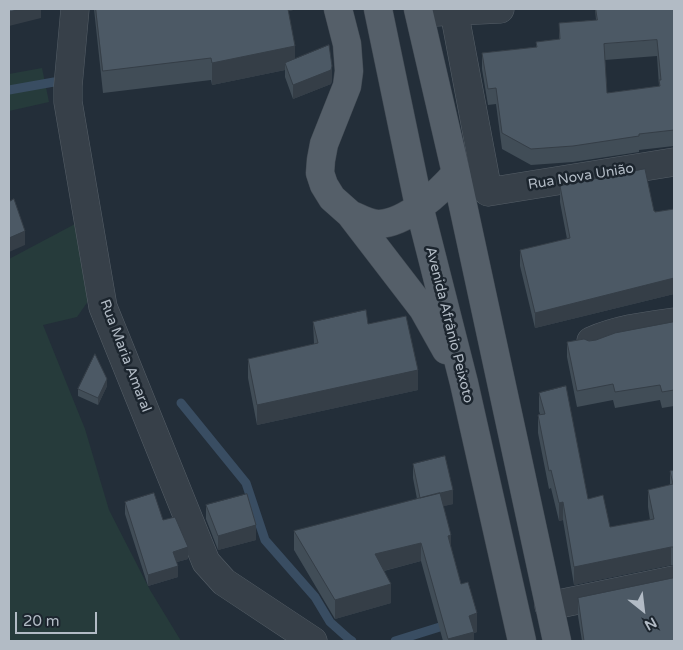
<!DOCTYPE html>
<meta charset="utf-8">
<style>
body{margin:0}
#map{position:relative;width:683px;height:650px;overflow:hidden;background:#232e39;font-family:"Varela Round",sans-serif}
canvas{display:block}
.frame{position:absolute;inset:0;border:10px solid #b2bbc5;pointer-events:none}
.north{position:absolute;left:618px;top:585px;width:50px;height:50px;-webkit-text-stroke:4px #1c252e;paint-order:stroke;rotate:151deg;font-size:14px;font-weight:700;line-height:20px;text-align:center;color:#b2bbc5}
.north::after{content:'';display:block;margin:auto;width:18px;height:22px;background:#b2bbc5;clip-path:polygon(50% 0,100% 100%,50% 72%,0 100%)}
.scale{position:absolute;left:15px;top:612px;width:82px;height:22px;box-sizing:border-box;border:2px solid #b2bbc5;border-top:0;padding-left:6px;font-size:15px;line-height:18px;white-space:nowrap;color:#b2bbc5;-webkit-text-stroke:4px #1c252e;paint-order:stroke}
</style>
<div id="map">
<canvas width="683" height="650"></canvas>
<div class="frame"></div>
<div class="north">N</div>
<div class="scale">20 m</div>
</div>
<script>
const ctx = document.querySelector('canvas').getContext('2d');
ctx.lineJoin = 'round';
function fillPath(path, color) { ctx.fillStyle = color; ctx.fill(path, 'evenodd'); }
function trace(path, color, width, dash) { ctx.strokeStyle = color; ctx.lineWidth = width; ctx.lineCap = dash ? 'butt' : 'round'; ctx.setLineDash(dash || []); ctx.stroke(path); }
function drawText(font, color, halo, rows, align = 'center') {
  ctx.font = font + ' "Varela Round",sans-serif'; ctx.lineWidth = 5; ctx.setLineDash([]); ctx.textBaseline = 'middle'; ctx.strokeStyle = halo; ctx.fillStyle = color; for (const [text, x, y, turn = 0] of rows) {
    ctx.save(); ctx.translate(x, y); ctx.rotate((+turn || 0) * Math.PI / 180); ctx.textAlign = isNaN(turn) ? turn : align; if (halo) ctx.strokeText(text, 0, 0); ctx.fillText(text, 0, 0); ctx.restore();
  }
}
const green = new Path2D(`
 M 42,68 L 49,102 L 9,111 L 9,74 Z
 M 75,224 L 91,297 L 77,317 L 43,325 L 85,429 L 109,510 L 150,590 L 181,641 L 9,641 L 9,259 Z`);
const stream = new Path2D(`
 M 9,90 L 54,82
 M 181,403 L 246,483 L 265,540 L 315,597 L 330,622 L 349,639 L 352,641
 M 395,641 L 443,626`);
const minor = new Path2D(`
 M 75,9 L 68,86 L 68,102 L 103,307 L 206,562 L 224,582 L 313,641
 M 454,11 L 488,192 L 674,162
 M 436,12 L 500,9
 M 591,341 C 619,329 645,326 674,322
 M 549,606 L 674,580`);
const primary = new Path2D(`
 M 338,9 L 347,44 L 349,71 L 347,86 L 324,144 L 321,160 L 320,173 L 324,185 L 332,198 L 350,214 L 423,309 L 446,350
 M 378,9 L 419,206 L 464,383 L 522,641
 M 418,9 L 456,173 L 557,641
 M 350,214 C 359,218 369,224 379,224 C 406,223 440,192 456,173`);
const wall = new Path2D(`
 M 94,9 L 298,9 L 288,11 L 295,59 L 332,80 L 331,84 L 293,99 L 285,77 L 285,70 L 212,85 L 211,80 L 103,93 Z
 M 595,9 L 674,9 L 674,146 L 639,150 L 639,152 L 573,162 L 531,165 L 502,149 L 496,104 L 488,105 L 482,69 L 482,53 L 536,47 L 536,42 L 559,39 L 559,23 L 596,20 ZM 657,56 L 659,86 L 607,93 L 605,60 Z
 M 560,186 L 655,212 L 674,209 L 674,294 L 535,328 L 520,266 L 520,250 L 567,239 L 560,202 Z
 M 313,322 L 368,324 L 418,390 L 257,425 L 248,378 L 248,359 L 314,344 Z
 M 674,322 L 674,406 L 662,408 L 660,400 L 615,408 L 613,400 L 577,407 L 567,357 L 567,342 L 596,340 Z
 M 107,386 L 98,405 L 78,396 L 78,389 Z
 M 539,393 L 588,499 L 610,527 L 650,520 L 648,507 L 648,490 L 670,485 L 670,471 L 674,470 L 674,565 L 671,565 L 574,585 L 563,520 L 559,521 L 551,488 L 549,489 L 538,433 L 538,415 L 540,414 L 539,411 Z
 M 413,464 L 453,504 L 443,506 L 451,547 L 461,584 L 477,632 L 474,633 L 474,641 L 443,641 L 421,561 L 384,571 L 391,603 L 335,619 L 294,550 L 294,531 L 417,499 L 413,478 Z
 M 125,502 L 163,520 L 188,559 L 177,562 L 178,577 L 148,586 L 125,514 Z
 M 206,505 L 256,540 L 218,550 L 206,519 Z
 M 578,598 L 674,641 L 582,641 L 578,616 Z`);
const shadedWall = new Path2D(`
 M 21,9 L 41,9 L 41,18 L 9,26 L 9,12 Z
 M 284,9 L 298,9 L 284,12 Z
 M 295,46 L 295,68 L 285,63 L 285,70 L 212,85 L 212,63 Z
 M 332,66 L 332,80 L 331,84 L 293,99 L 293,85 Z
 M 25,231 L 25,245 L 9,252 L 9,238 Z
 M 674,278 L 674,294 L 535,328 L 535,313 Z
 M 418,370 L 418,390 L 257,425 L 257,405 Z
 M 107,379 L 107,386 L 98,405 L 98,398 Z
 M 453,490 L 453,504 L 420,512 L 420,498 Z
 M 563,502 L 563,520 L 559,521 L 559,503 Z
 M 256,525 L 256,540 L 218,550 L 218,536 Z
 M 451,535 L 451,553 L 448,536 Z
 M 421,543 L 421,561 L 375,573 L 375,554 Z
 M 188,547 L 188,559 L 173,563 L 173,552 Z
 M 671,547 L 671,565 L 574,585 L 574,567 Z
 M 178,566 L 178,577 L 148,586 L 148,575 Z
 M 391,584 L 391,603 L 335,619 L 335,600 Z
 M 477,613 L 477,632 L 474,633 L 474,641 L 448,641 L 448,639 L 469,616 Z`);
const building = new Path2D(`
 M 9,9 L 21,9 L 9,12 Z
 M 96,9 L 288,9 L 295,46 L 212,63 L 211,58 L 103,71 Z
 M 596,9 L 674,9 L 674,130 L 639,134 L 639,136 L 573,146 L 531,149 L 502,133 L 496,88 L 488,89 L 482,53 L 537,47 L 536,42 L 560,39 L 559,23 L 597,20 ZM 657,40 L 661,80 L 659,80 L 660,86 L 607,93 L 604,44 Z
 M 329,45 L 332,66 L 331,70 L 293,85 L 285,63 Z
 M 645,169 L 654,211 L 655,211 L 655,212 L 674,209 L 674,278 L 535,313 L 520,250 L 570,238 L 560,186 Z
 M 14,199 L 25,231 L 9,238 L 9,202 Z
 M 366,310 L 368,324 L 406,316 L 418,370 L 257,405 L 248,359 L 318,343 L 313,322 Z
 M 674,322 L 674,390 L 662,392 L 660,385 L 615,392 L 613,384 L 577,391 L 567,342 L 584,339 L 589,341 L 596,340 L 615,333 Z
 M 95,354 L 107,379 L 98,398 L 78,389 Z
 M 566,386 L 588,499 L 603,495 L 610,527 L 654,519 L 648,490 L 673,484 L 670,471 L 674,470 L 674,547 L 671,547 L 574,567 L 563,502 L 559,503 L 551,470 L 549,471 L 538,415 L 545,414 L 539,393 Z
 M 445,456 L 453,490 L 420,498 L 413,464 Z
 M 154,493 L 163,520 L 175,517 L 188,547 L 173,552 L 178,566 L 148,575 L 125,502 Z
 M 440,493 L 451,535 L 448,536 L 461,584 L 468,582 L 477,613 L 469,616 L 474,632 L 448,639 L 421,543 L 375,554 L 391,584 L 335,600 L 294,531 Z
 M 247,494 L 256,525 L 218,536 L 206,505 Z
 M 674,578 L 674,641 L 584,641 L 578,598 Z`);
const streetNames = [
 ["Rua Nova União",581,177,-9],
 ["Avenida Afrânio Peixoto",449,325,76],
 ["Rua Maria Amaral",125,356,69]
];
fillPath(green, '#263b3b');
trace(stream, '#394d62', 9);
trace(minor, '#555e67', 29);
trace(primary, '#404952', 29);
trace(minor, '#374049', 28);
trace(primary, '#555f69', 28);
fillPath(wall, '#414d57');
fillPath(shadedWall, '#353e47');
fillPath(building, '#4c5965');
trace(building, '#353e47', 1);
drawText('14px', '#b2bbc5', '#1c252e', streetNames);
</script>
